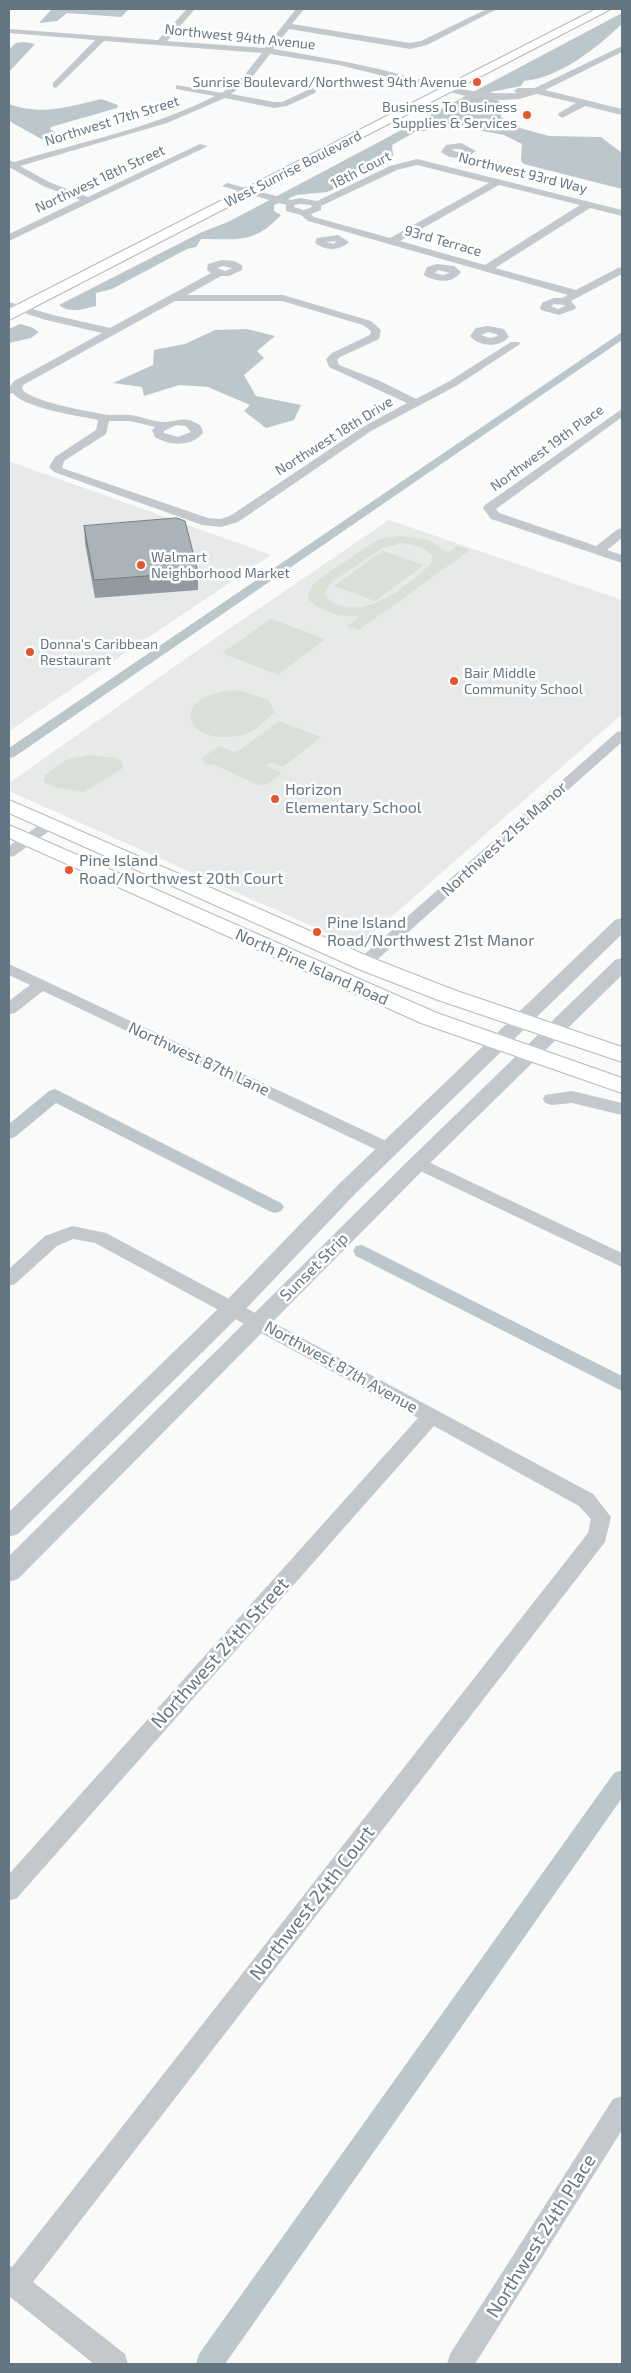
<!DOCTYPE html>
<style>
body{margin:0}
#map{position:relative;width:631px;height:2373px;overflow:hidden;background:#fafaf8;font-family:"Exo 2",sans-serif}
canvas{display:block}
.frame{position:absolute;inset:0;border:10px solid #657683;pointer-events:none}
</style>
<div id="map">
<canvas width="631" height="2373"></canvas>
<div class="frame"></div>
</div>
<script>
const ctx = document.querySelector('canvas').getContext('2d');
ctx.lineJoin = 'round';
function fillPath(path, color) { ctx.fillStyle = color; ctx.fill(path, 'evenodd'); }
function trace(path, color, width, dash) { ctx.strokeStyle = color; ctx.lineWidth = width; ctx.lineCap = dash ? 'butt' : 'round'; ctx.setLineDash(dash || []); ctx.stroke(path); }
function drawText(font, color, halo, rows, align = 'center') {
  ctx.font = font + ' "Exo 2",sans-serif'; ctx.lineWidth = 5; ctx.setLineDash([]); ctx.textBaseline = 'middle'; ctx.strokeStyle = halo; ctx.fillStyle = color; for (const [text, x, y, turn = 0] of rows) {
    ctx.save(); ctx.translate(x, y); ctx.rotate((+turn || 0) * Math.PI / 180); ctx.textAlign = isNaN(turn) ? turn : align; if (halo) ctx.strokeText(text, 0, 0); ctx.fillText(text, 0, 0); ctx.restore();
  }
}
const built = new Path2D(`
 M 9,461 L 271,555 L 9,731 Z
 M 389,520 L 622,600 L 622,714 L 365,940 L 343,940 L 9,791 L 9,783 L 201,648 Z`);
const green = new Path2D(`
 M 398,536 L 429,540 L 447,553 L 457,546 L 470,550 L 359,630 L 347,626 L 360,616 C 341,617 323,613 309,600 C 307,592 312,585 318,580 L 377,540 ZM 402,543 L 422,547 L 433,556 L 431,564 C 408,584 374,615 342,606 C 333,604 327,601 325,592 L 332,582 L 382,548 Z
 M 383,551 L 424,565 L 375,601 L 334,586 Z
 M 271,619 L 325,639 L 278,675 L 222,653 Z
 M 239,690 L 268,700 L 275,712 C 267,718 257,729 248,733 C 188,753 160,694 239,690 Z
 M 279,721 L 321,737 L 283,767 L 271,762 L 266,766 L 282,773 L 267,784 L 258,785 L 213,764 L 211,765 L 202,762 L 204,760 L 201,759 L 219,746 L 234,752 L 240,750 Z
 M 89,755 L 117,758 L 122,762 L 123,768 L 84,792 L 54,787 L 44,782 L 45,775 L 66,760 Z`);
const water = new Path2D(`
 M 52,9 L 129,9 L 121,17 L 67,13 L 57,21 L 39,23 Z
 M 622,13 L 622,24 C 595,49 561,77 524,81 L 521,86 L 491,92 L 488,98 L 497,100 L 502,104 L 501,117 L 520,128 L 549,136 L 601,137 L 622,153 L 622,189 L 524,164 L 521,161 L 522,144 L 504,135 L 461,127 L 415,132 L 392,145 L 393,156 L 380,165 L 347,172 L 340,186 L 327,192 L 297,195 L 274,205 L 274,211 L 281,215 C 254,244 238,239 201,239 L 196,247 L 187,249 L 112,289 L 96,293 L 96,306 C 83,309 70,314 59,305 L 200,233 L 230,221 Z
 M 24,42 L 35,44 L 9,72 L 9,49 L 16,43 Z
 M 101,99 L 118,105 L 117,108 L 51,127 L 50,129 L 64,139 L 47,142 L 9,121 L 9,104 C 43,116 67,107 101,99 Z
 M 20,324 L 31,327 L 39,332 L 31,338 L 9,343 L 9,329 Z
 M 247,329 L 275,336 L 257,351 L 264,358 L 244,375 L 256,396 L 301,405 L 294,420 L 266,428 L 244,411 L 250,405 L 208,387 L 179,385 L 144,396 L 142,387 L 113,383 L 153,365 L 154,350 L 185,344 L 215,330 Z`);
const canal = new Path2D(`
 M 622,332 L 622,340 L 14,757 L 9,758 L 9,748 Z
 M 55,1089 L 281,1203 L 284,1207 L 281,1211 L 275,1213 L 269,1211 L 56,1103 L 15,1137 L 9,1139 L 9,1124 L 49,1091 Z
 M 362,1245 L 622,1376 L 622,1391 L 356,1256 L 353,1251 L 356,1246 Z
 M 622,1770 L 622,1798 L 225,2364 L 196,2364 L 199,2354 L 614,1773 Z`);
const minor = new Path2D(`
 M 187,9 L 195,9 L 167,41 L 265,48 L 296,9 L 304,9 L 292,24 L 410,43 L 421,41 L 487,9 L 497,9 L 427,45 L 410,49 L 289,29 L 273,49 C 309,55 344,61 379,69 C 424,80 470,96 517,93 L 514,91 L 518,88 L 535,88 L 622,46 L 622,52 L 545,90 L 622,109 L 622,115 L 585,106 L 562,118 L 558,115 L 559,113 L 576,103 L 537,94 L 519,99 L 500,100 L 466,96 L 339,65 L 270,54 L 249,81 L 231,94 L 274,102 L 282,102 L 312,88 L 316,91 L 315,93 L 287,106 L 274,108 L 225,98 L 167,123 L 20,166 L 49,182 L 88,197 L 200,144 L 208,146 L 9,241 L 9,234 L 80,200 L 43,186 L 11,168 L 9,169 L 9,160 L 14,162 C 81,142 152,128 215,96 L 176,89 L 176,85 L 222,93 L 243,77 L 262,53 L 104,41 L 56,88 L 53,87 L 53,83 L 95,40 L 9,33 L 9,29 L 158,40 Z
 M 461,143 L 476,151 C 467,160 450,160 441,152 L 446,145 ZM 452,149 L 460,149 L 464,151 L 456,152 Z
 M 417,159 L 622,210 L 622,216 L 590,208 L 495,268 L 576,290 L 618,268 L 622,267 L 622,274 L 571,301 L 576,307 L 575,309 L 559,315 L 541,310 L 540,308 L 542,303 L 554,298 L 562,298 L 568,295 L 308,221 L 301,215 L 286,211 L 286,205 L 222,186 L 227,183 L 291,200 L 300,198 L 317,201 L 390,166 ZM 417,165 L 489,183 L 390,238 L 314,217 L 311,214 L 321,210 L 321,206 L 397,170 ZM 499,185 L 580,205 L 485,265 L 400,241 ZM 300,204 L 311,205 L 312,207 L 304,210 L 294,207 L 295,205 ZM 554,304 L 564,305 L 565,306 L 558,309 L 551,306 Z
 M 338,235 L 349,242 C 340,251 325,251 315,243 L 317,238 ZM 336,241 L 334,244 L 326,242 Z
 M 222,260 L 234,261 L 242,265 L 242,270 L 229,276 L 221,276 L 187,295 L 283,295 L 371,321 L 381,330 L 379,339 L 340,357 L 337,360 L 339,365 L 380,381 L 416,399 L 448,382 L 511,342 L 519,342 L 520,344 L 456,386 L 371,431 L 238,522 L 221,527 L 202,525 L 54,472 L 49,467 L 55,457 L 96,430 L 98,420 C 80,416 23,408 13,393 L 9,394 L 9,388 L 14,381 L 102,333 L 46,320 L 9,308 L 9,302 L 53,315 L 110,328 L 211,273 L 207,270 L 208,264 ZM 223,266 L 232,268 L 225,271 L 217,268 ZM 175,301 L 282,301 L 363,325 L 371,331 L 370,335 L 332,353 L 326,359 L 329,367 L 407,403 L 363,427 L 230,516 L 220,519 L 208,518 L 62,468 L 64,461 L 106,434 L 109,421 L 130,421 L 155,427 L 152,430 L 155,437 C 170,446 191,447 203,433 L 201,426 C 184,415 181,421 164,422 C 153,422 141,416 130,415 C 121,414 111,416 102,414 C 86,411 30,401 22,389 L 23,385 ZM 176,425 L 186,426 L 191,432 L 178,437 L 164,433 L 164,431 Z
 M 437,264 L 454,266 L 461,272 C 452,284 438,282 425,276 L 424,274 L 427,267 ZM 438,270 L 450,273 L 443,275 L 435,273 Z
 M 488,326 L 504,329 L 509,337 C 499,348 479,347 470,336 L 476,328 ZM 488,332 L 496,334 L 498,336 L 490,338 L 481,335 Z
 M 622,409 L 622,417 L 496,509 L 499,513 L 596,546 L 618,529 L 622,528 L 622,538 L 607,550 L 622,555 L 622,563 L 491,519 L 483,508 L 485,505 Z
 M 622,731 L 622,742 L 370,966 L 358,966 L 356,963 L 358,960 L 617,732 Z
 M 50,820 L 55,821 L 57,824 L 55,827 L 14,856 L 9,857 L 9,846 L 45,821 Z
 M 9,964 L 395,1145 L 398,1149 L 395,1153 L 389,1155 L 383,1153 L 43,991 L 15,1013 L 9,1014 L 9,1001 L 30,985 L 9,975 Z
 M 572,1091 L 622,1103 L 622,1115 L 572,1103 L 551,1105 L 545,1103 L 543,1099 L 545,1095 Z
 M 418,1157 L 622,1253 L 622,1267 L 412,1167 L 409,1163 L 412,1159 Z
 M 72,1226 L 106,1233 L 593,1494 L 611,1517 L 605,1542 L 33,2282 L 125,2354 L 128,2364 L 94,2364 L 9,2296 L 9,2266 L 12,2267 L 588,1533 L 591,1519 L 579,1506 L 434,1426 L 17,1898 L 9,1901 L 9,1874 L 418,1418 L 95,1243 L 73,1239 L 57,1246 L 15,1284 L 9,1286 L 9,1269 L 45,1236 Z
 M 622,2096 L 622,2130 L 475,2364 L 447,2364 L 450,2354 L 613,2099 Z`);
const tertiary = new Path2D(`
 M 622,918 L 622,934 L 356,1193 L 241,1314 L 18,1534 L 9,1537 L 9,1512 L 225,1302 L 340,1183 L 615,920 Z
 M 622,958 L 622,975 L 425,1168 L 18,1579 L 9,1582 L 9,1556 L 411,1158 L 615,960 Z`);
const secondary = new Path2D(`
 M 9,800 L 372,958 L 454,990 L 622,1047 L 622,1062 L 438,1000 L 356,968 L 9,813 Z
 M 9,825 L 437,1013 L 622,1078 L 622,1093 L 421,1023 L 9,838 Z`);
const trunk = new Path2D(`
 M 596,9 L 611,9 L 9,320 L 9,309 Z`);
const wall = new Path2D(`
 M 84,526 L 198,572 L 198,590 L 95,598 L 85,543 Z`);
const building = new Path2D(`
 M 177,518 L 185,521 L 198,572 L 94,580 L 84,526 Z`);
const markers = [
 [477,82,5,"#e4572e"],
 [527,115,5,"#e4572e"],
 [141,565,5,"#e4572e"],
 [30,652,5,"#e4572e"],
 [454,681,5,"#e4572e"],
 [275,799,5,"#e4572e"],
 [69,870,5,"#e4572e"],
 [317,932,5,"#e4572e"]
];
const farStreetnames = [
 ["Northwest 94th Avenue",240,37,6],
 ["Northwest 17th Street",112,121,-17],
 ["West Sunrise Boulevard",293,169,-27],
 ["18th Court",361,170,-27],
 ["Northwest 93rd Way",523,173,14],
 ["Northwest 18th Street",100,179,-25],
 ["93rd Terrace",443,241,16],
 ["Northwest 18th Drive",334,436,-32],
 ["Northwest 19th Place",547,448,-36]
];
const farPoinames = [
 ["Sunrise Boulevard/Northwest 94th Avenue",467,82,"right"],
 ["Business To Business",517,107,"right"],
 ["Supplies & Services",517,123,"right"],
 ["Walmart",151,557],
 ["Neighborhood Market",151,573],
 ["Donna's Caribbean",40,644],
 ["Restaurant",40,660],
 ["Bair Middle",464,673],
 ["Community School",464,689]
];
const poiNames = [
 ["Horizon",285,790],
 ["Elementary School",285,808],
 ["Pine Island",79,861],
 ["Road/Northwest 20th Court",79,879],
 ["Pine Island",327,923],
 ["Road/Northwest 21st Manor",327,941]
];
const streetNames = [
 ["Northwest 21st Manor",504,839,-42],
 ["North Pine Island Road",312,967,24],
 ["Northwest 87th Lane",199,1059,25],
 ["Sunset Strip",314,1267,-45],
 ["Northwest 87th Avenue",341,1367,29]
];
const nearStreetnames = [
 ["Northwest 24th Street",220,1653,-48],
 ["Northwest 24th Court",312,1903,-52],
 ["Northwest 24th Place",541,2236,-58]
];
fillPath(built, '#e8e9e9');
fillPath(green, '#dadfd7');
fillPath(water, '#bbc7cb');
fillPath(canal, '#bbc7cb');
trace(secondary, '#b3babf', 2);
trace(trunk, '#b4b9bd', 2);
fillPath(minor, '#c3c8cc');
fillPath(tertiary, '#c3c8cc');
fillPath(secondary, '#fff');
fillPath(trunk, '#fff');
fillPath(wall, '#929a9f');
fillPath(building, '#aab3b9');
trace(building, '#777d82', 1);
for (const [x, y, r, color] of markers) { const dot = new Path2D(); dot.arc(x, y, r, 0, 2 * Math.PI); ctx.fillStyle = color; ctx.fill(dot); trace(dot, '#fff', 2); }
drawText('14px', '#657683', '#fff', farStreetnames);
drawText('14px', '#657683', '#fff', farPoinames, 'left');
drawText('16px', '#657683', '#fff', poiNames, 'left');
drawText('16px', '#657683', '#fff', streetNames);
drawText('19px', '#657683', '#fff', nearStreetnames);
</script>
